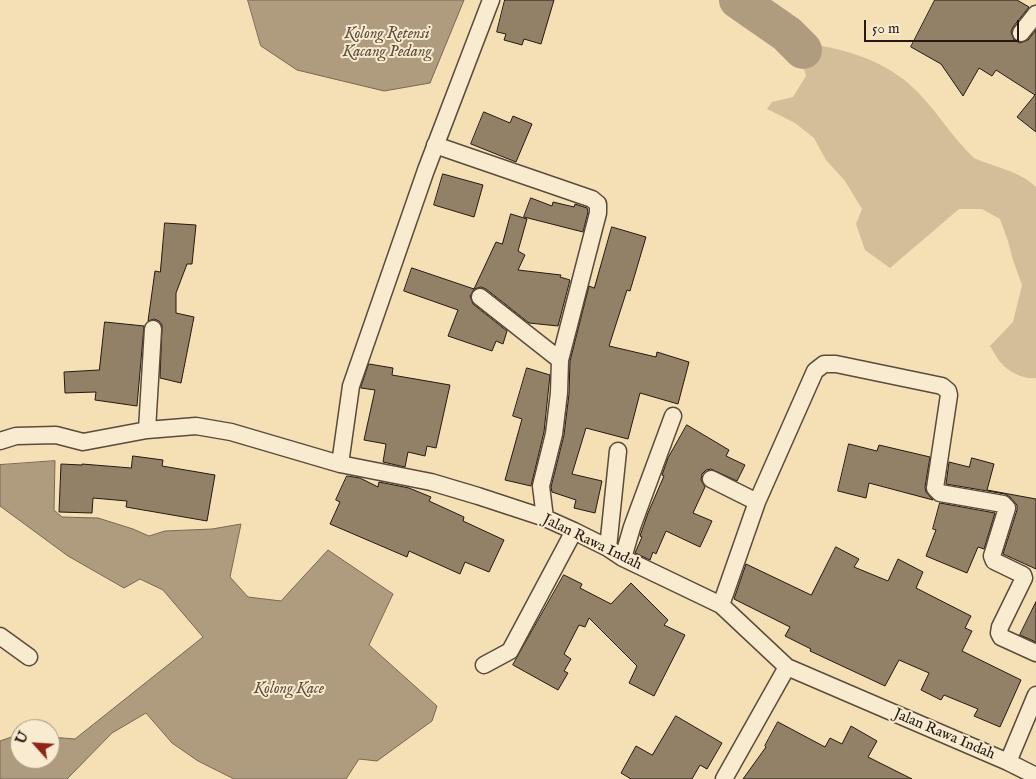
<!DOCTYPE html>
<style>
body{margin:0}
#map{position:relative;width:1036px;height:779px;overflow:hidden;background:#f5e0b5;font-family:"IM FELL English",serif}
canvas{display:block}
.north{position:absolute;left:10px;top:719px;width:50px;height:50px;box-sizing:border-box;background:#f8ebcf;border:1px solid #a49784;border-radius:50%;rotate:296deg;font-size:14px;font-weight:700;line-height:20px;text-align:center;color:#261913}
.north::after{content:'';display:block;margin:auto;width:18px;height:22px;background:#8f2418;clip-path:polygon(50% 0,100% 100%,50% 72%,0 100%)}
.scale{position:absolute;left:864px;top:20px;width:155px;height:22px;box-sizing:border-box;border:2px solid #261913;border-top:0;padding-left:6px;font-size:15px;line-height:18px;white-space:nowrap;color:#261913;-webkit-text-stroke:4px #f8ebcf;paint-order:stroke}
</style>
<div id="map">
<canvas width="1036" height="779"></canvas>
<div class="north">U</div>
<div class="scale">50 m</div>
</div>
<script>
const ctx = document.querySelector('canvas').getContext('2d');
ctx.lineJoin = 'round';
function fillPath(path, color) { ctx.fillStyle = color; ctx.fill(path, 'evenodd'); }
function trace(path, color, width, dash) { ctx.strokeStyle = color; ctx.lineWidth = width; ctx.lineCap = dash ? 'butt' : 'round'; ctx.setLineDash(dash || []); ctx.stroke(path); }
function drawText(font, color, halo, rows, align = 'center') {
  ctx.font = font + ' "IM FELL English",serif'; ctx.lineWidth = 4; ctx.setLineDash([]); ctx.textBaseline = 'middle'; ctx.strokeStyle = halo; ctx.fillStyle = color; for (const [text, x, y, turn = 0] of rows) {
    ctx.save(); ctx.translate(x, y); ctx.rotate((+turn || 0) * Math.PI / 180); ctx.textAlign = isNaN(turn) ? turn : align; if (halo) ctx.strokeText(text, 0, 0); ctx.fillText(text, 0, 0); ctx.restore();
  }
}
const green = new Path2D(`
 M 810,44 C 845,49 881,60 908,83 C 934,105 950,136 974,158 C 996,168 1018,170 1036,187 L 1036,378 C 1025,380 1009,372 1002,364 C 997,359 994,352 990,346 L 1013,322 L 1022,285 L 1013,260 L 1008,241 L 1000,219 L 982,209 L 959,209 L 890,268 L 865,250 L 856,224 L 862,209 L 845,181 L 826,160 L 814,138 L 795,123 L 767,109 L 772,102 L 793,97 L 806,76 L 799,53 Z`);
const water = new Path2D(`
 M 248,0 L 464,0 L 430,83 L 384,91 L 297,70 L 261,46 Z
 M 55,461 L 54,510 L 62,517 L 98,518 L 133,529 L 149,536 L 165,531 L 212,529 L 241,524 L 230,577 L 248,597 L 281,601 L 328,550 L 393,594 L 369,645 L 437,706 L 432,721 L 377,761 L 359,759 L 346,779 L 234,779 L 198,761 L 172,743 L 146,713 L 112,733 L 67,779 L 0,779 L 0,741 L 20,734 L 20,759 L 50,759 L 50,737 L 75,739 L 203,637 L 163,590 L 140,579 L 124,588 L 68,556 L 0,506 L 0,465 Z`);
const river = new Path2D(`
 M 738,0 L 787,34 L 803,50`);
const building = new Path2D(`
 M 505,0 L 554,0 L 541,44 L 524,39 L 522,45 L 504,40 L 506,34 L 497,32 Z
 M 935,0 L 1017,0 L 1029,7 L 1013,27 L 1011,32 L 1014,40 L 1020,43 L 1028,40 L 1036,30 L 1036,132 L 1017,117 L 1035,95 L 996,70 L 992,76 L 979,68 L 963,96 L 941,64 L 911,47 Z
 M 484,112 L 510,123 L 513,116 L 532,124 L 516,162 L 471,144 Z
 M 443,174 L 483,185 L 474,217 L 434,205 Z
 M 531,198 L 552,206 L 553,202 L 574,207 L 575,204 L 587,208 L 588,212 L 583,232 L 524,217 Z
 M 511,214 L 527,219 L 518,251 L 525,255 L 518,270 L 561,275 L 560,277 L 570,280 L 558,326 L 529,323 L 486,289 L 481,287 L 474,289 L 496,242 L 502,244 Z
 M 165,223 L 196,225 L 192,264 L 187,264 L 176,293 L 176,313 L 194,317 L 181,383 L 160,378 L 162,325 L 159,321 L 154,319 L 148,321 L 155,271 L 160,272 Z
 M 612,227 L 646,237 L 630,291 L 627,290 L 609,346 L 656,357 L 657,352 L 689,362 L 678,404 L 640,393 L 628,439 L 586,428 L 572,474 L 602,481 L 595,513 L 574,508 L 576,500 L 552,492 L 551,487 L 564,435 L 569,394 L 570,361 L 589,286 L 594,288 Z
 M 412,268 L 474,289 L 470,296 L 473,304 L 507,331 L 503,344 L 496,341 L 492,351 L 448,336 L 458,310 L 404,291 Z
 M 105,322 L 144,326 L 137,406 L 95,400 L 96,392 L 65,393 L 64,372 L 99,370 Z
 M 369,364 L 393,368 L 392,375 L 450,385 L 436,448 L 427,446 L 425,456 L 408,452 L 405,467 L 383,462 L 386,444 L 364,440 L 375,390 L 361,388 Z
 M 527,368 L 550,375 L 544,432 L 531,486 L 505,480 L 522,419 L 513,416 Z
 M 687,425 L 729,450 L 726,456 L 745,465 L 737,481 L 711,469 L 706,470 L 702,474 L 701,480 L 705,487 L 693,513 L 712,521 L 700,547 L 666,531 L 656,554 L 653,552 L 650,560 L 635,553 L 642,537 L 640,536 L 648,513 L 664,476 L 662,475 L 668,458 Z
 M 849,444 L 877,451 L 879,445 L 930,457 L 925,487 L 926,492 L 933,500 L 869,483 L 866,498 L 838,491 Z
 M 133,456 L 163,460 L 162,466 L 215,475 L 207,521 L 126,507 L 127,501 L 93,498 L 92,513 L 59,512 L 61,464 L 82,465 L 82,464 L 131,468 Z
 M 972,458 L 994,464 L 987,490 L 1036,499 L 1036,569 L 1003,554 L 1017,510 L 1017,505 L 1010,497 L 1005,494 L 946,484 L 949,462 L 969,467 Z
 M 347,476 L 360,478 L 378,487 L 379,482 L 409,488 L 431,497 L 429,501 L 464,517 L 463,521 L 504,540 L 489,572 L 465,562 L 460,574 L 409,551 L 407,557 L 330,524 L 340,502 L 336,500 Z
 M 940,503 L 995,513 L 984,549 L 978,547 L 967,573 L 926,556 L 936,530 L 933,529 Z
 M 836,547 L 859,559 L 854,567 L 888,581 L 898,559 L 923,572 L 916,588 L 971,616 L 965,628 L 972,631 L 962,651 L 1021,680 L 1000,727 L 974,716 L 978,709 L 944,695 L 941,700 L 921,690 L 929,673 L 899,660 L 885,686 L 810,651 L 811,649 L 785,636 L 790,627 L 734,599 L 746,564 L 811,595 Z
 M 564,575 L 582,584 L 580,588 L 611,604 L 631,583 L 668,620 L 664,625 L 685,635 L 654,696 L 629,683 L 637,666 L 589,618 L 585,627 L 579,625 L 564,654 L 571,659 L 564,671 L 568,673 L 558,690 L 513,665 Z
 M 1036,602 L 1036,642 L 1020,635 Z
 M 676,716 L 722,743 L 707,769 L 700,765 L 692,779 L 631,779 L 621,773 L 636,746 L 652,755 Z
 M 778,722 L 825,747 L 830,738 L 842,744 L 851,726 L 877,741 L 868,757 L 912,779 L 743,779 L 766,747 L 765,746 Z`);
const minor = new Path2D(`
 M 1021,33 L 1036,14
 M 435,145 L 592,199 L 598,204 L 598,213 L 560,360 L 559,393 L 554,434 L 541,486 L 545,518
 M 480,297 L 560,360
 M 147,430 L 153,329
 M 0,441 L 16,436 L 56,435 L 83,442 L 147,430 L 196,426 L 231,432 L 340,464 L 431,482 L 478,496 L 545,518 L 574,531 L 608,548 L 623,558 L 721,605 L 787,667 L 1008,762 L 1036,776
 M 340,464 L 351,386 L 426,170 L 491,0
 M 711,479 L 757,502
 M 608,548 L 618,451
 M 623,558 L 632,527 L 673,416
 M 721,605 L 757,502 L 815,371 L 824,364 L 836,364 L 942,386 L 948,391 L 949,395 L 935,488 L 940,493 L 1003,504 L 1007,508 L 992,556 L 994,561 L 1023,575 L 1024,578 L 1000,627 L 999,633 L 1001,637 L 1036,653
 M 0,636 L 29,657
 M 484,665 L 510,651 L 574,531
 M 1008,762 L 1036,695
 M 724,779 L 787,667`);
const streetNames = [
 ["Jalan Rawa Indah",592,543,26],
 ["Jalan Rawa Indah",944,735,23]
];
const waterNames = [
 ["Kolong Retensi",387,35],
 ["Kacang Pedang",387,53],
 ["Kolong Kace",289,690]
];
fillPath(green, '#d2be99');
fillPath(water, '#af9c7e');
trace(water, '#786853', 1);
trace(river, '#af9c7e', 38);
fillPath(building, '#928067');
trace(building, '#261913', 1);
trace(minor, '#5a4b3c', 19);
trace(minor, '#f8ebcf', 16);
drawText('15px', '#261913', '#f8ebcf', streetNames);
drawText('italic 16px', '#5d4d3e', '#f8ebcf', waterNames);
</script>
